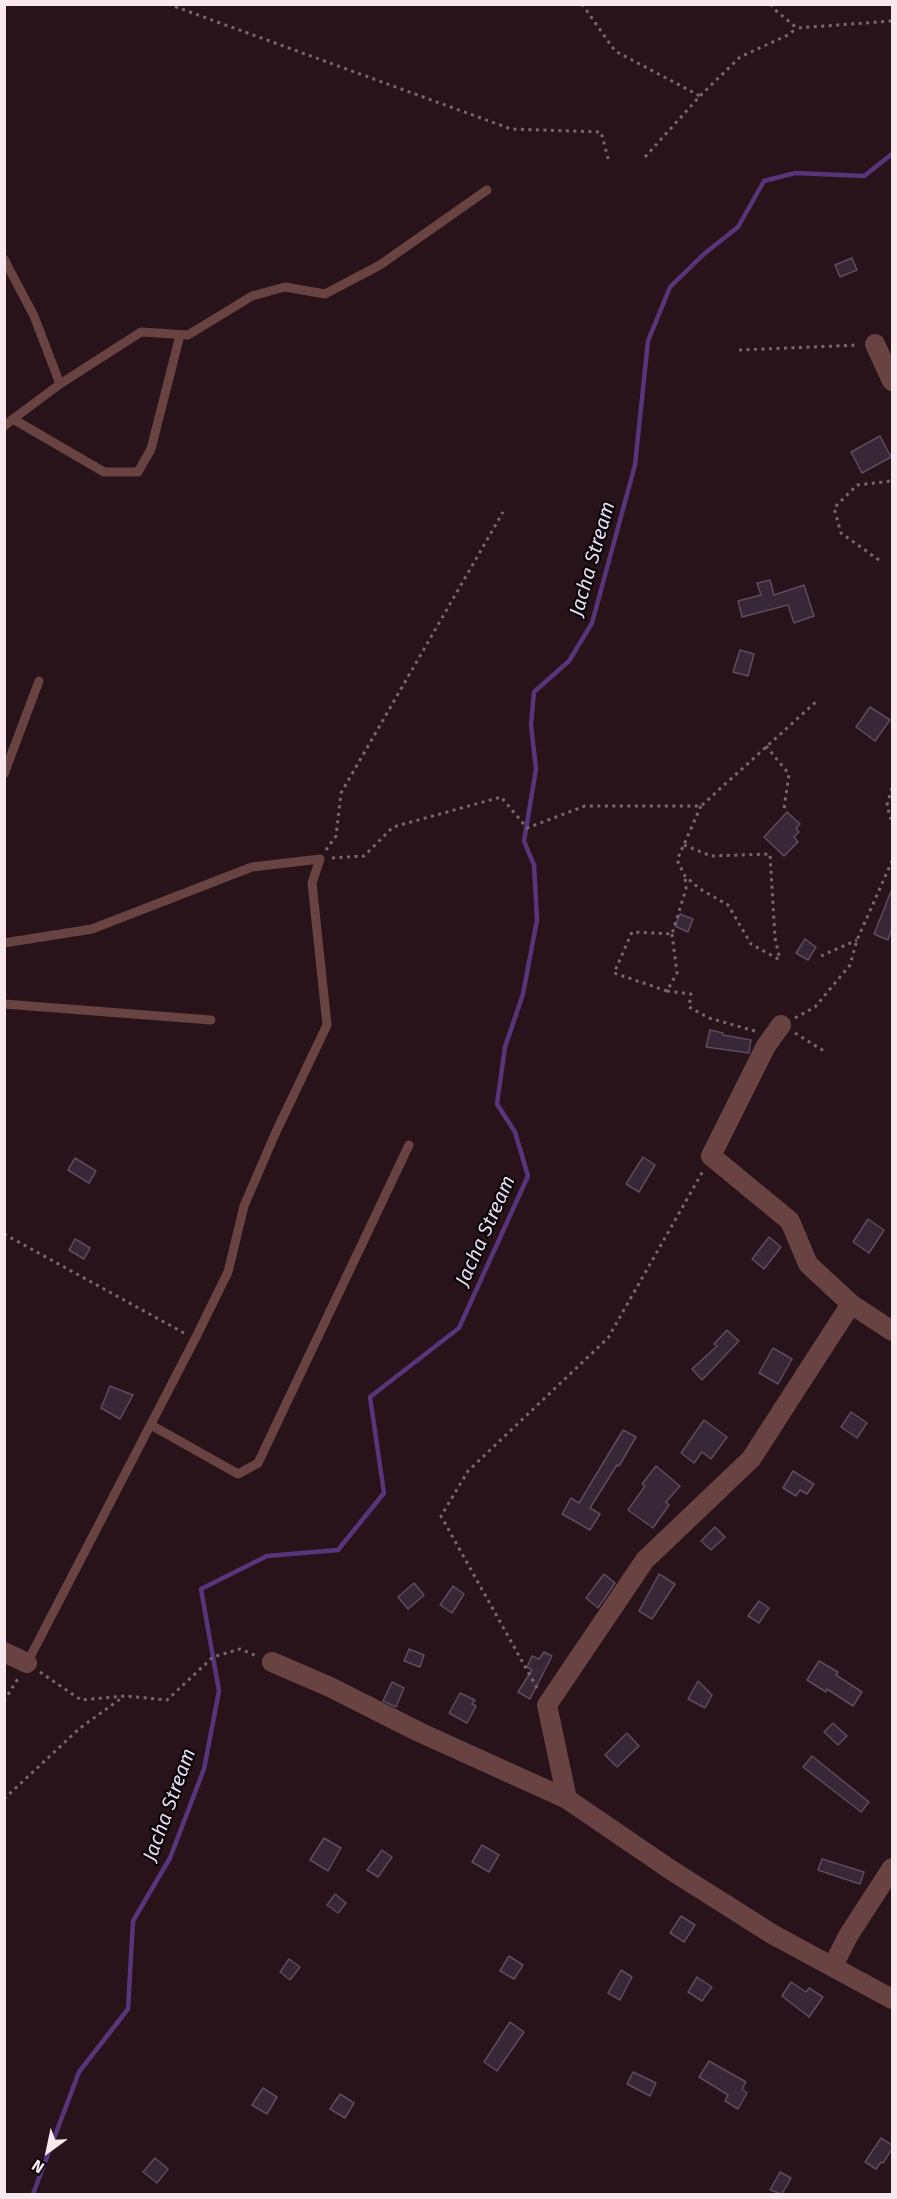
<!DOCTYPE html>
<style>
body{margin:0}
#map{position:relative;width:897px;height:2199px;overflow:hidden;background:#28131b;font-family:"Fira Sans",sans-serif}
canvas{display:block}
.frame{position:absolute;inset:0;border:6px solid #f9e9ee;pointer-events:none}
.north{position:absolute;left:18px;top:2121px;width:60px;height:60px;-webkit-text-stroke:4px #0b0406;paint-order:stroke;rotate:213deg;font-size:16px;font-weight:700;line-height:24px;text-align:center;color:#f9e9ee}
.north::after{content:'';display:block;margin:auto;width:21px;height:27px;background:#f9e9ee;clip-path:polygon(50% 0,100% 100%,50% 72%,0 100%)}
</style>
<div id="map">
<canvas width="897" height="2199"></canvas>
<div class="frame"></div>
<div class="north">N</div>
</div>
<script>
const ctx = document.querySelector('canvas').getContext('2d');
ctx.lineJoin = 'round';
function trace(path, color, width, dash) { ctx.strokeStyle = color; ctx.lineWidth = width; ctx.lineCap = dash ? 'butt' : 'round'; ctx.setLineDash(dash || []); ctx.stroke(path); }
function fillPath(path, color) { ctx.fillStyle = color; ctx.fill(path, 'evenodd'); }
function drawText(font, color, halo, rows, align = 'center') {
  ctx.font = font + ' "Fira Sans",sans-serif'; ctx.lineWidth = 4.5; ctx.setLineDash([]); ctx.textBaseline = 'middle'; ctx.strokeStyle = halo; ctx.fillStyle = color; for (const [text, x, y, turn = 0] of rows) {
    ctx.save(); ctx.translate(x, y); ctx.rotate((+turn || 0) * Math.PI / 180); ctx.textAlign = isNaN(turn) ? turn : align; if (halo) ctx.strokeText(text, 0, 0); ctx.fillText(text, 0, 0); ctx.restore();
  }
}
const stream = new Path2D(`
 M 33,2194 L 79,2072 L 128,2009 L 133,1921 L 170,1858 L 204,1769 L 219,1691 L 201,1589 L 267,1556 L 338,1550 L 384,1493 L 370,1397 L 459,1328 L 528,1176 L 515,1132 L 497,1104 L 505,1047 L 523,994 L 537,920 L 534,865 L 524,841 L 536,769 L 531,725 L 534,692 L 569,661 L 592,623 L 635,465 L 648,341 L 670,287 L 704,254 L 738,227 L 764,181 L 795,173 L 864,176 L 892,154`);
const building = new Path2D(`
 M 852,258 L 857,270 L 840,277 L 835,265 Z
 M 880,436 L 891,457 L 862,473 L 851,452 Z
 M 770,580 L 774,595 L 804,585 L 814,616 L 794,623 L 788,605 L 742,617 L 738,601 L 761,595 L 757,583 Z
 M 740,650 L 754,654 L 748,676 L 733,672 Z
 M 870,707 L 890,720 L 875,741 L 856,727 Z
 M 787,812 L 800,824 L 796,828 L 799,832 L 794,837 L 798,842 L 784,856 L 764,837 Z
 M 892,889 L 892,928 L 888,940 L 874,934 Z
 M 680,914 L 693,919 L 688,932 L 675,926 Z
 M 805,939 L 816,947 L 808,960 L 796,953 Z
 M 710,1030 L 723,1033 L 723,1035 L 751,1040 L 749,1053 L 706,1047 Z
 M 643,1157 L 655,1165 L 639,1192 L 626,1184 Z
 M 75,1158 L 96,1171 L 89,1183 L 68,1170 Z
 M 868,1219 L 884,1230 L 869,1253 L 853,1242 Z
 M 769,1237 L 781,1247 L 764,1269 L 752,1259 Z
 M 75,1239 L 90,1248 L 84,1259 L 69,1250 Z
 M 727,1330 L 739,1341 L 702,1380 L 692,1369 L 717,1346 L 714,1344 Z
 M 773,1348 L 792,1359 L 778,1384 L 759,1373 Z
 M 110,1386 L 133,1395 L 120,1419 L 101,1408 Z
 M 851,1412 L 867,1423 L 857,1438 L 841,1427 Z
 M 704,1420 L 727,1437 L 711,1459 L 702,1452 L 694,1463 L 681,1453 Z
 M 623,1430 L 636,1437 L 619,1466 L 617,1465 L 590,1508 L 600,1514 L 590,1530 L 562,1514 L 571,1498 L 579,1503 Z
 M 656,1466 L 680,1486 L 666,1502 L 669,1505 L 653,1528 L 628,1510 L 645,1486 L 642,1484 Z
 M 793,1471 L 814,1484 L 807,1494 L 800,1490 L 796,1496 L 783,1488 Z
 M 715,1527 L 725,1537 L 711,1550 L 701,1541 Z
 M 604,1574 L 615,1583 L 598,1608 L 586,1598 Z
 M 659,1574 L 675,1584 L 652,1619 L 639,1611 Z
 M 414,1583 L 424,1595 L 408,1609 L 398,1597 Z
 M 453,1586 L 464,1594 L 452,1613 L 440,1605 Z
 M 759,1601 L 769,1608 L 759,1623 L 748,1616 Z
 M 409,1649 L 424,1655 L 420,1667 L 404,1661 Z
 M 544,1652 L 552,1656 L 530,1699 L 518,1692 L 532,1670 L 527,1667 L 532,1656 L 539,1659 Z
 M 819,1661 L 838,1672 L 836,1675 L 862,1692 L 853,1706 L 827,1689 L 826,1692 L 807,1680 Z
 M 698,1681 L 712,1695 L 705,1708 L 688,1699 Z
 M 392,1682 L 404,1688 L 396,1707 L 383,1701 Z
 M 460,1693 L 475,1700 L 472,1704 L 476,1706 L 467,1723 L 449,1713 Z
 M 833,1723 L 847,1736 L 838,1745 L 824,1732 Z
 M 627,1733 L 639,1746 L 617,1767 L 605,1755 Z
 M 812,1756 L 869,1802 L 861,1812 L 803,1767 Z
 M 324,1838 L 341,1848 L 328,1871 L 310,1860 Z
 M 482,1845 L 499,1855 L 489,1872 L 472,1862 Z
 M 382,1850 L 392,1857 L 378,1877 L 367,1870 Z
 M 822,1859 L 864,1872 L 860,1884 L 818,1870 Z
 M 335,1894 L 346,1903 L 338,1913 L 327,1905 Z
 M 681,1916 L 695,1925 L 684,1942 L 670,1933 Z
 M 509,1956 L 523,1965 L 514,1979 L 500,1971 Z
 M 289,1959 L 300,1967 L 290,1980 L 280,1972 Z
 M 621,1970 L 632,1977 L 620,2000 L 608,1993 Z
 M 697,1977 L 712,1987 L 702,2001 L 688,1992 Z
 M 791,1982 L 806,1992 L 809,1988 L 823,1997 L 809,2017 L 782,1996 Z
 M 510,2022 L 524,2032 L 497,2071 L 484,2062 Z
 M 709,2061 L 746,2082 L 742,2089 L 747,2093 L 738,2109 L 725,2101 L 728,2095 L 699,2077 Z
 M 633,2072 L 656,2083 L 650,2096 L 627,2084 Z
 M 263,2088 L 277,2097 L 267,2114 L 252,2105 Z
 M 340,2094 L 354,2103 L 345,2118 L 330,2109 Z
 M 881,2138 L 892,2145 L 892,2149 L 883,2163 L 881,2162 L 876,2169 L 865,2162 Z
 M 155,2158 L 168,2169 L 157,2183 L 143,2172 Z
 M 780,2172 L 791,2178 L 782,2194 L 770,2190 Z`);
const path = new Path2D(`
 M 168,4 L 511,129 L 601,132 L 609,162
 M 582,4 L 615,51 L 700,96
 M 771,4 L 774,9 L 797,28 L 892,21
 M 645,157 L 700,96 L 740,57 L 788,35 L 797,28
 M 739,350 L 859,345
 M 879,560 L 841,533 L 834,508 L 857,485 L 892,481
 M 766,746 L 789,774 L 784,809
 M 892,788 L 887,805 L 892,823
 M 701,806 L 677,860 L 685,876 L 700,889 L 728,905 L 751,944 L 780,960
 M 684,845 L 711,856 L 770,854 L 775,938 L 780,960
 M 326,850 L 336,836 L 341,793 L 503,512
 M 332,858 L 364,856 L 393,827 L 501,797 L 527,828 L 585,806 L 701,806 L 818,700
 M 672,934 L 677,973 L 667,991 L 614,973 L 632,932 L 672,934 L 686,889 L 685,876
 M 821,956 L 857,940
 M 667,991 L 691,994 L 689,1007 L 709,1018 L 755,1031
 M 795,1018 L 815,1007 L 850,965 L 857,940 L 892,861
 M 795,1033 L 824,1051
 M 4,1234 L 184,1333
 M 40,1672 L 81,1700 L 125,1696 L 167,1700 L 213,1657 L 240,1649 L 257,1656
 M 537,1688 L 441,1516 L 468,1471 L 608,1338 L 703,1171
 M 4,1701 L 19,1677
 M 4,1799 L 80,1728 L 123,1697`);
const lane = new Path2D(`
 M 4,259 L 34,316 L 60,384
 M 13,419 L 60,384 L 141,332 L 188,335 L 252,296 L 285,287 L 325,294 L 380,265 L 487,190
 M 4,426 L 13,419 L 104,472 L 138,472 L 151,449 L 180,335
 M 4,774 L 39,681
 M 4,943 L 92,929 L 252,867 L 320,859 L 312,883 L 327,1025 L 275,1134 L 244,1206 L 228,1272 L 195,1339 L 27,1663
 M 4,1004 L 211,1020
 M 151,1425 L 238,1474 L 258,1463 L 409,1145`);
const street = new Path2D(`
 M 875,344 L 892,381
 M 781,1025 L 766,1046 L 711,1156 L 790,1221 L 808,1264 L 851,1304 L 892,1331
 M 4,1652 L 27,1663
 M 272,1662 L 330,1687 L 419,1732 L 567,1799 L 671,1870 L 772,1934 L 892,1999
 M 567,1799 L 547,1705 L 645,1560 L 751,1459 L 851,1304
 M 833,1966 L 848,1936 L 892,1868`);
const waterNames = [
 ["Jacha Stream",593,559,-74],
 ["Jacha Stream",486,1231,-66],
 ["Jacha Stream",170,1805,-70]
];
trace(stream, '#58357b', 4.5);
fillPath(building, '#382736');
trace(building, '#5f4b5c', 1.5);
trace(path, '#7a676e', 3, [3, 4.5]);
trace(lane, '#694342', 9);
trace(street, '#694342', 20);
drawText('italic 20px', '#e4dbf0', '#0b0406', waterNames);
</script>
